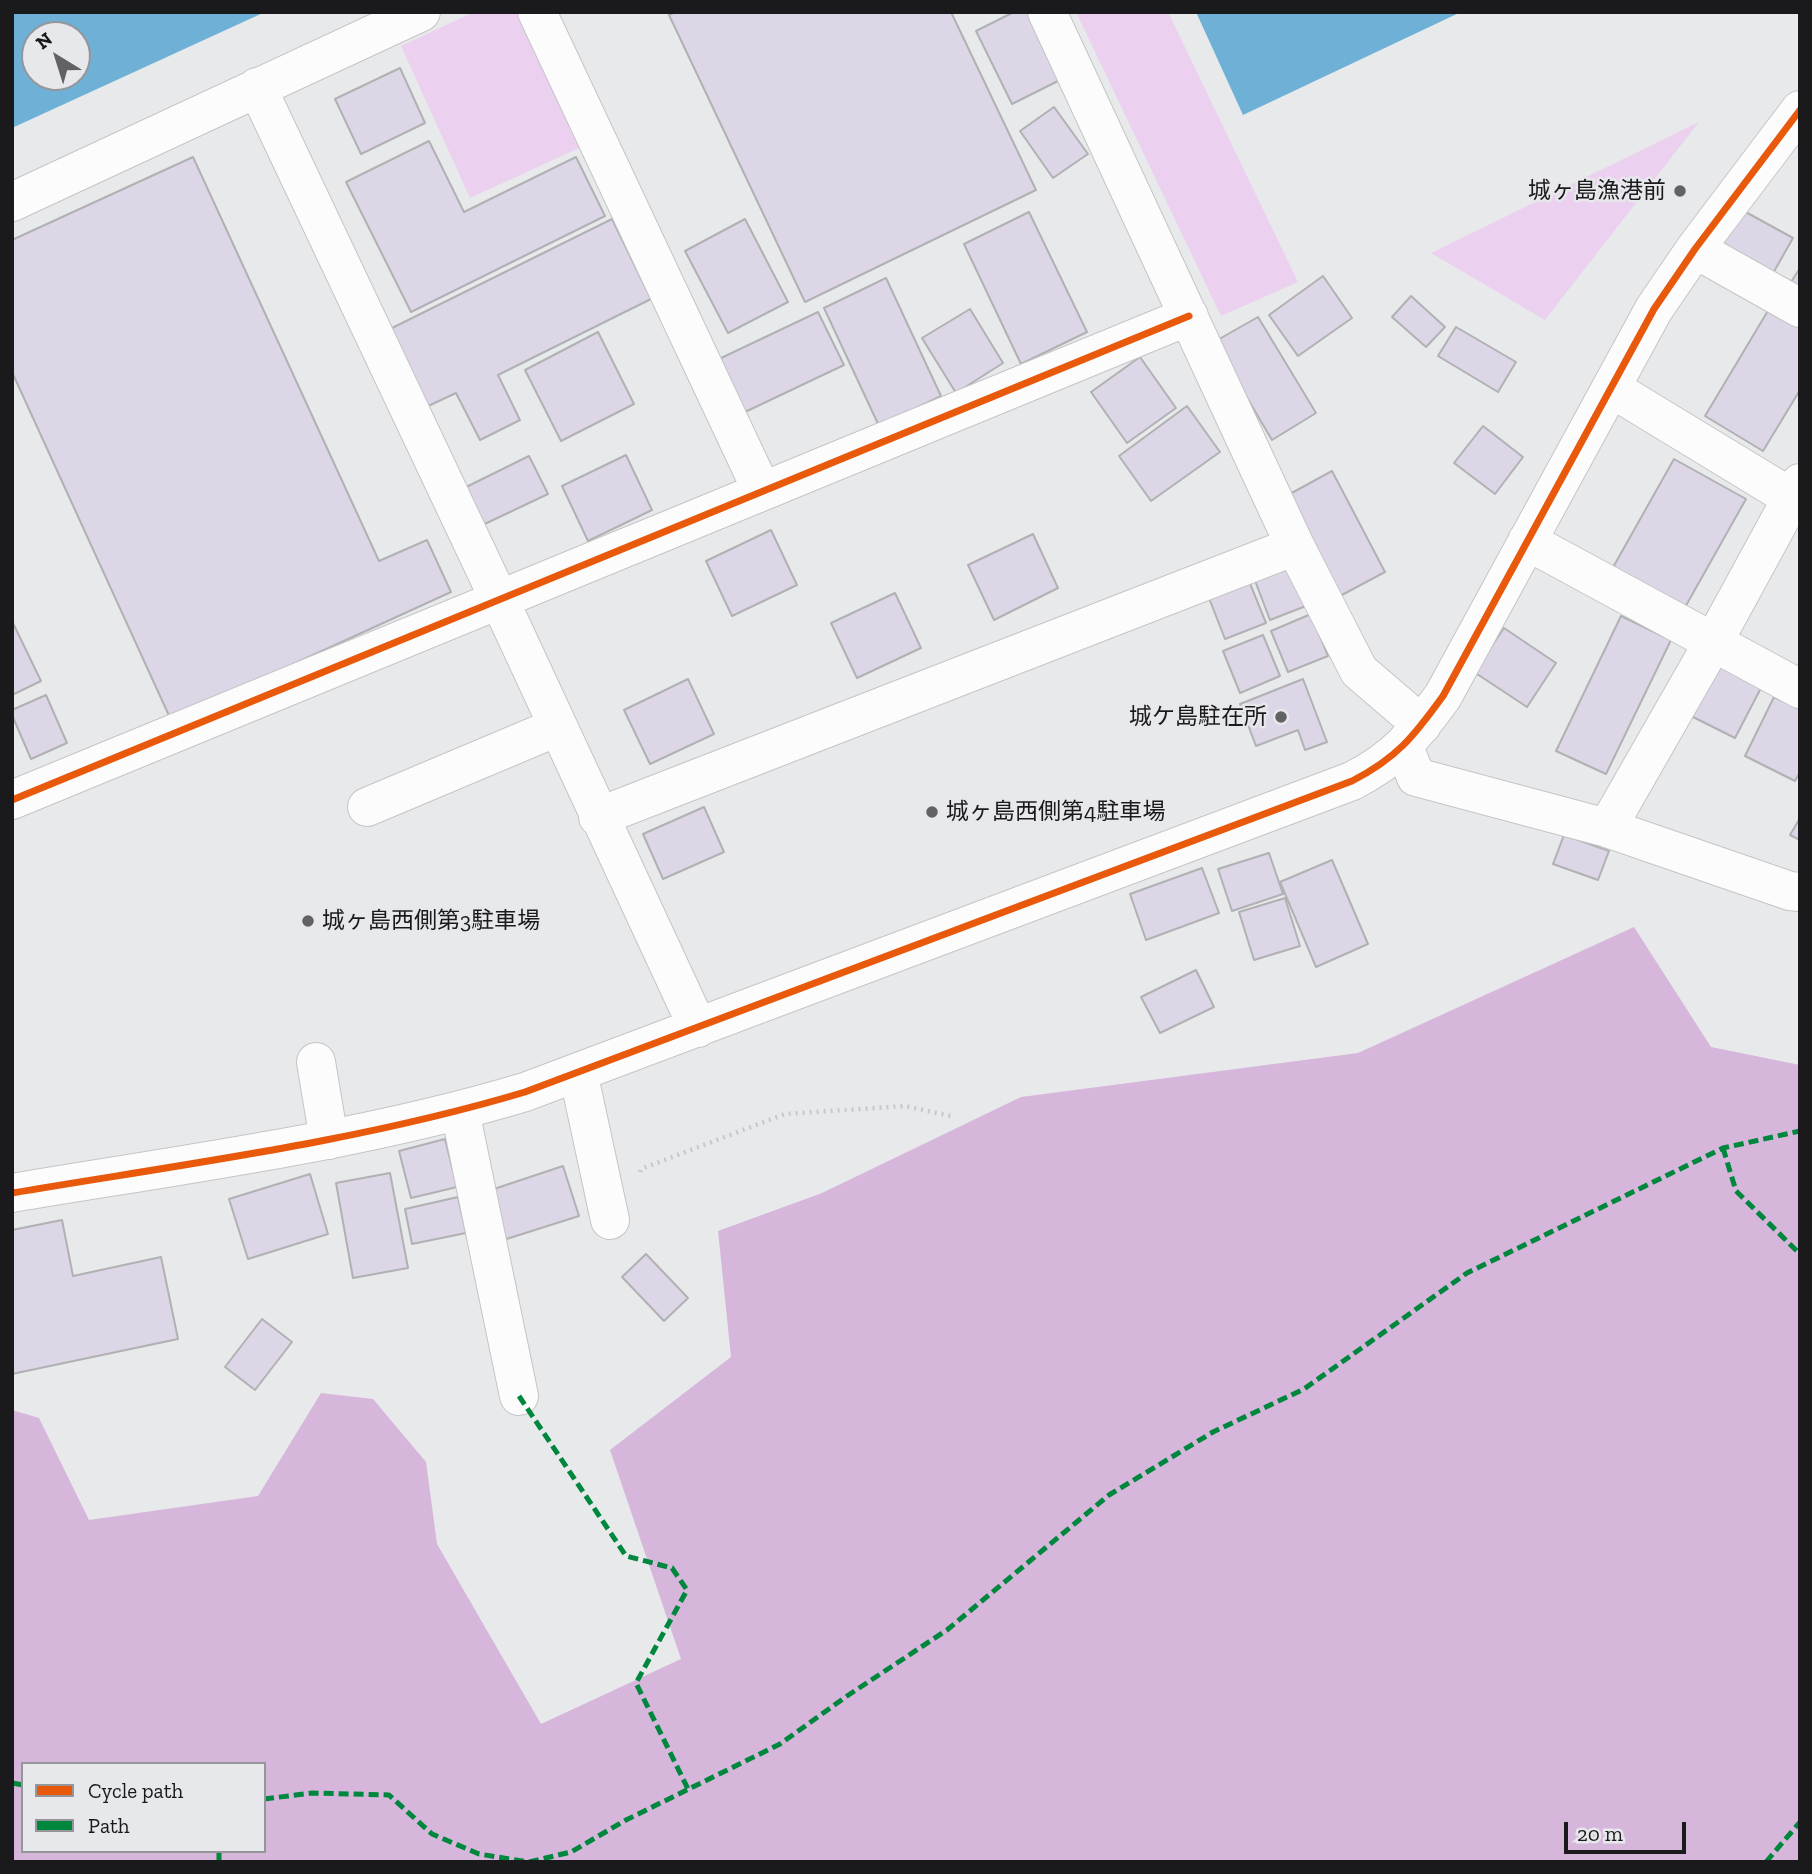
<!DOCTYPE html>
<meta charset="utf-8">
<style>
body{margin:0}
#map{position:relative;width:1812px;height:1874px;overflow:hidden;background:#e8e9eb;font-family:"Zilla Slab",serif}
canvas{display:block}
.frame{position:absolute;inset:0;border:14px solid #1a1a1c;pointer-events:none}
.legend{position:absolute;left:21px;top:1762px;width:245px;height:91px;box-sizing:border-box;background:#e7e8ec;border:2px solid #959699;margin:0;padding:9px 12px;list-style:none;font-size:21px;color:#1a1a1c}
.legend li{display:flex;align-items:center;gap:14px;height:35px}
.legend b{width:35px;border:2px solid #959699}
.north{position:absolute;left:21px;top:21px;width:70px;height:70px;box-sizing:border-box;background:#e7e8ec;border:2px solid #959699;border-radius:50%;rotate:322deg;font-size:19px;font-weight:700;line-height:28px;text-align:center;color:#1a1a1c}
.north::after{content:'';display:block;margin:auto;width:24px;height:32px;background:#626264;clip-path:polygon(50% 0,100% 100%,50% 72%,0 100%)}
.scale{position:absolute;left:1564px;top:1822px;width:122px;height:32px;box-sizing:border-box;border:4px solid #1a1a1c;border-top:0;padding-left:9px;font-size:21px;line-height:24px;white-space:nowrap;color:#1a1a1c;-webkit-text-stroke:5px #e7e8ec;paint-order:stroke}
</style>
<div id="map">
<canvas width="1812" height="1874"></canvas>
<div class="frame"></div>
<ul class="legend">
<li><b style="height:9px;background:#e8590c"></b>Cycle path</li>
<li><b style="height:9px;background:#00873e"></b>Path</li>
</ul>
<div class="north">N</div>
<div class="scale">20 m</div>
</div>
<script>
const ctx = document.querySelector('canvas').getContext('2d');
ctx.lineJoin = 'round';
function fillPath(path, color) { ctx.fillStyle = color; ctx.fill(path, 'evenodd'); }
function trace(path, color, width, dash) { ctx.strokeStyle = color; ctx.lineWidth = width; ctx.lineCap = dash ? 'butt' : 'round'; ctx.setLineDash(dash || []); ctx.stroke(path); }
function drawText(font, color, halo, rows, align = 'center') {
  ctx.font = font + ' "Zilla Slab","Noto Sans JP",serif'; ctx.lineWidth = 5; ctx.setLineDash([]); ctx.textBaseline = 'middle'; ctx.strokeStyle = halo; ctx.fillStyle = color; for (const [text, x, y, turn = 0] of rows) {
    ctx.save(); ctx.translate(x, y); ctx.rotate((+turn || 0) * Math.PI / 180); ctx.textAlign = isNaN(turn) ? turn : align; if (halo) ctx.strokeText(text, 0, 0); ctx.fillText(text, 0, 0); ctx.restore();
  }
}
const green = new Path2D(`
 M 474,12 L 517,12 L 579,148 L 470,198 L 401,46 Z
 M 1076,12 L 1168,12 L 1298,282 L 1221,316 Z
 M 1699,122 L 1545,320 L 1431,253 Z`);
const forest = new Path2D(`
 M 1634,927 L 1711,1047 L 1800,1065 L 1800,1862 L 12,1862 L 12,1410 L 39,1418 L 89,1520 L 258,1496 L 321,1393 L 373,1399 L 426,1462 L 437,1544 L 541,1724 L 681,1659 L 610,1450 L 731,1357 L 718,1231 L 822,1193 L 1021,1097 L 1358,1053 ZM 23,1764 L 264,1764 L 264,1851 L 23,1851 Z`);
const water = new Path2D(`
 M 12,12 L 265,12 L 12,128 ZM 35,35 L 77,35 L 77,77 L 35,77 Z
 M 1196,12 L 1461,12 L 1243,115 Z`);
const building = new Path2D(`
 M 675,12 L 951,12 L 1036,190 L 805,302 L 669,15 Z
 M 1014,12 L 1034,12 L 1066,77 L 1012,104 L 976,31 Z
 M 400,68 L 425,123 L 361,154 L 335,99 Z
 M 1054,107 L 1088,154 L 1053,178 L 1020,131 Z
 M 429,141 L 464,212 L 576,157 L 605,216 L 411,312 L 346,182 Z
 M 193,157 L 379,561 L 427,540 L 451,592 L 171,720 L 12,372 L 12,240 Z
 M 1742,210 L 1793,238 L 1768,282 L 1718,253 Z
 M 1029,212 L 1087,332 L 1021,364 L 964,244 Z
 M 612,219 L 651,299 L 498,375 L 520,420 L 480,440 L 456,393 L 424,408 L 386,331 Z
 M 745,219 L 788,302 L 728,333 L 685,251 Z
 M 1800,268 L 1800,292 L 1789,285 Z
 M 1323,276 L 1352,318 L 1298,356 L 1269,315 Z
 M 886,278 L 941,396 L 879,426 L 824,308 Z
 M 1411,296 L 1445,327 L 1426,347 L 1392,317 Z
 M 1772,304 L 1800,319 L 1800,390 L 1763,451 L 1705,416 Z
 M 970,309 L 1003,363 L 956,393 L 922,338 Z
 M 818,312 L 844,365 L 745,412 L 719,359 Z
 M 1258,317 L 1316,413 L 1272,440 L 1214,342 Z
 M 1456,327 L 1516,362 L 1498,392 L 1438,356 Z
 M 598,332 L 634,404 L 561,441 L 525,370 Z
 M 1140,357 L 1176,408 L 1127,443 L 1091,392 Z
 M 1187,406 L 1220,452 L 1151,501 L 1119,456 Z
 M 1483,426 L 1523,457 L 1495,494 L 1454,463 Z
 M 626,455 L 652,510 L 588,541 L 562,486 Z
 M 529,456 L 548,494 L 472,530 L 454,493 Z
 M 1674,459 L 1746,499 L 1679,618 L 1607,578 Z
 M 1332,471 L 1385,572 L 1340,596 L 1288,495 Z
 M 771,530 L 797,585 L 732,616 L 706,561 Z
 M 1033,534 L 1058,588 L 994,620 L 968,565 Z
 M 1294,562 L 1311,604 L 1270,620 L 1254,578 Z
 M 1249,581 L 1266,623 L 1225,639 L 1209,598 Z
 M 895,593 L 921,648 L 857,678 L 831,623 Z
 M 1311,614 L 1328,656 L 1288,672 L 1271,631 Z
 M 1621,616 L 1671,640 L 1606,774 L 1556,751 Z
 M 12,621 L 41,681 L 12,695 Z
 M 1504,628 L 1556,663 L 1527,707 L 1474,672 Z
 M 1263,635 L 1280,676 L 1240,693 L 1223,651 Z
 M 1710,660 L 1762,686 L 1735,738 L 1683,712 Z
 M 688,679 L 714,734 L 650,764 L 624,710 Z
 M 1303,679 L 1327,742 L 1305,750 L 1298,730 L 1256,746 L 1240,704 Z
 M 46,695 L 67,743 L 31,759 L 12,715 L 12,710 Z
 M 1774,697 L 1800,709 L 1800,772 L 1795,781 L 1745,756 Z
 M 704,807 L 724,852 L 663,879 L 643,834 Z
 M 1800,818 L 1800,840 L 1790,835 Z
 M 1564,835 L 1609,851 L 1598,880 L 1553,864 Z
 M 1269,853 L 1283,894 L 1232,911 L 1218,869 Z
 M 1332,860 L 1368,944 L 1316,967 L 1280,882 Z
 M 1202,868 L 1219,913 L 1146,940 L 1130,894 Z
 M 1285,898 L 1300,946 L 1254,960 L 1239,912 Z
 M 1196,970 L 1214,1007 L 1160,1033 L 1141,997 Z
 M 445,1139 L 457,1187 L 411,1198 L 399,1151 Z
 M 563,1166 L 579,1216 L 497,1242 L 482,1193 Z
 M 390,1173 L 408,1268 L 353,1278 L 336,1183 Z
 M 310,1174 L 328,1234 L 248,1259 L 229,1199 Z
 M 458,1197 L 466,1233 L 412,1244 L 405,1209 Z
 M 62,1220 L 73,1276 L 161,1257 L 178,1339 L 12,1374 L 12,1230 Z
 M 646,1254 L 688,1298 L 664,1321 L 622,1277 Z
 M 262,1319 L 292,1342 L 255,1390 L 225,1367 Z`);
const path = new Path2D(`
 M 640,1172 L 641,1169 L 785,1114 L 905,1106 L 955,1117`);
const minor = new Path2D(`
 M 537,12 L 762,491
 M 1047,12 L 1295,546 L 1359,671 L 1422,725
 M 257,87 L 499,599 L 698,1028
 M 12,202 L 421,12
 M 1695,249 L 1800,308
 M 1611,388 L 1800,503
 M 1527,541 L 1800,689
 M 1404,747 L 1416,777 L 1607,828 L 1790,891 L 1800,892
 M 12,800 L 1189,316
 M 367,807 L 557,727
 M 598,817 L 1295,546
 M 1607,828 L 1714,641 L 1800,483
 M 316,1062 L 329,1140
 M 578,1072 L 610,1220
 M 460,1111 L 519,1396
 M 12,1193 C 184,1164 358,1142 525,1092 L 1352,781 C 1397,758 1414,736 1443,696 L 1654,309 L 1695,249 L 1800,110`);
const quiet = new Path2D(`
 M 1723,1148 L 1736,1191 L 1800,1254
 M 519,1396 L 626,1556 L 672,1568 L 687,1590 L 636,1683 L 689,1791
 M 12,1783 L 23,1785
 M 264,1799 L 312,1793 L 389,1795 L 432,1834 L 479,1854 L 528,1862
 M 219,1862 L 219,1851
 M 529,1862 L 571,1852 L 626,1820 L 780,1744 L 847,1696 L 947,1630 L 1109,1495 L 1213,1432 L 1304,1389 L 1467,1273 L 1723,1148 L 1800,1131
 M 1766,1862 L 1800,1822`);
const cycleway = new Path2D(`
 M 12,800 L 1189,316
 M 12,1193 C 184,1164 358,1142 525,1092 L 1352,781 C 1397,758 1414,736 1443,696 L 1654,309 L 1695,249 L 1800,110`);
const markers = [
 [1680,191,7,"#626264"],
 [1281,717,7,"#626264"],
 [932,812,7,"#626264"],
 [308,921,7,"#626264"]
];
const poiNames = [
 ["城ヶ島漁港前",1666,191],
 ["城ケ島駐在所",1267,717],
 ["城ヶ島西側第4駐車場",946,812,"left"],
 ["城ヶ島西側第3駐車場",322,921,"left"]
];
fillPath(green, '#ecd0f0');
fillPath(forest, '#d7b6dc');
fillPath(water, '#6fb1d6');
fillPath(building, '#dcd6e7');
trace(building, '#b1b1b3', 2);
trace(minor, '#c5c5c7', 40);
trace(path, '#c8c8c9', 4.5, [2, 5]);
trace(minor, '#fcfcfc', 38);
trace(quiet, '#00873e', 5, [10, 5]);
trace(cycleway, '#e8590c', 7);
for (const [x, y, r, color] of markers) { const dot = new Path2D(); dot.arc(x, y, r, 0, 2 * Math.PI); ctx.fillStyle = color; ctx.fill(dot); trace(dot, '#e7e8ec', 2.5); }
drawText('23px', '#1a1a1c', '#e7e8ec', poiNames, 'right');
</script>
